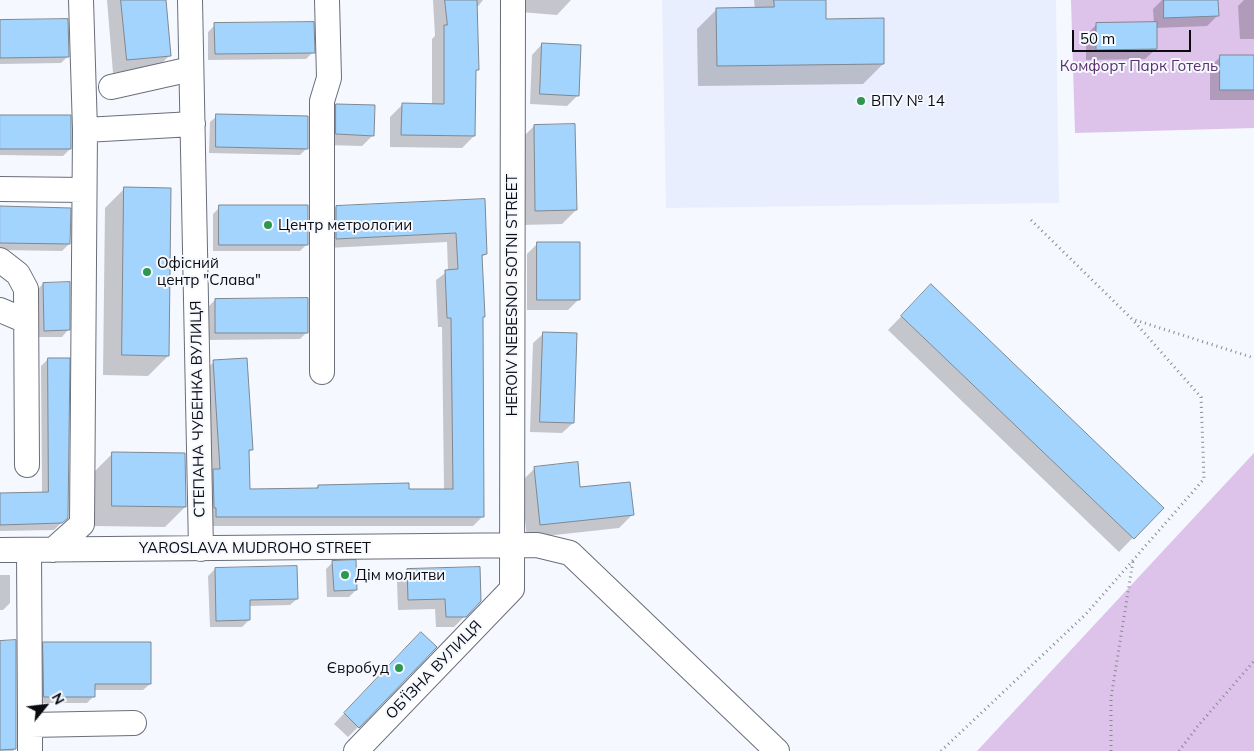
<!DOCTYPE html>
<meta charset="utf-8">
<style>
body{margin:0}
#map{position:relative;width:1254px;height:751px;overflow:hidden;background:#f5f8ff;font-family:Mulish,sans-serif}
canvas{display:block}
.north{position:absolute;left:20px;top:681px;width:50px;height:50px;-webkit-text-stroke:4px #f5f8ff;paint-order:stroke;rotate:61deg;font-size:14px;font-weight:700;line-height:20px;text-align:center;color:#0a0b0f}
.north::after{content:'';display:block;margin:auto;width:18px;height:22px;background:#0a0b0f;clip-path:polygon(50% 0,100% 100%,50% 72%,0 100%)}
.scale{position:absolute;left:1072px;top:30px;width:119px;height:22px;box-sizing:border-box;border:2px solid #0a0b0f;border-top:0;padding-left:6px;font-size:15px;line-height:18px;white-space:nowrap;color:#0a0b0f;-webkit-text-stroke:4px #f5f8ff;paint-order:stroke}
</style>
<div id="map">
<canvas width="1254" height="751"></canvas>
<div class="north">N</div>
<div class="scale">50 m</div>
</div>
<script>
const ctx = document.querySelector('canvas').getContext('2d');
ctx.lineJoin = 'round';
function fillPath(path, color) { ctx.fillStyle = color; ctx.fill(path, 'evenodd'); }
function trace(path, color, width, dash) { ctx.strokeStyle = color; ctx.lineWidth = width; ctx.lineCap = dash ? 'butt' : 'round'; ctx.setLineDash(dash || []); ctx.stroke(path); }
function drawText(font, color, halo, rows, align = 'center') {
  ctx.font = font + ' Mulish,sans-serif'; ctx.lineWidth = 4; ctx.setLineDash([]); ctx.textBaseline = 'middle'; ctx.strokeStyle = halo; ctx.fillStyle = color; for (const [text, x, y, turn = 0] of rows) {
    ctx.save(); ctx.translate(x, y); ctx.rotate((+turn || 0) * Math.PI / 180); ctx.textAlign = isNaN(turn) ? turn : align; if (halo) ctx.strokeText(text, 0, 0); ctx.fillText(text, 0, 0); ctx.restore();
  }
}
const built = new Path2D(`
 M 662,0 L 1056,0 L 1059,203 L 666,208 Z`);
const green = new Path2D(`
 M 1071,0 L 1254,0 L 1254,128 L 1075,133 Z
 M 1254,453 L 1254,751 L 977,751 Z`);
const shadow = new Path2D(`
 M 107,0 L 165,0 L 170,55 L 156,69 L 113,73 Z
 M 433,0 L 483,0 L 476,9 L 477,69 L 475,72 L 474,136 L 462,148 L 390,147 L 390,117 L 402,105 L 432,105 L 432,39 L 435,36 Z
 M 521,0 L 571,0 L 557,15 L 520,12 Z
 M 754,0 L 825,0 L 825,20 L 883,64 L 863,84 L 698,86 L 697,29 L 717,9 L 755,9 Z
 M 1162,0 L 1217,0 L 1217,16 L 1207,26 L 1155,28 L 1156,49 L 1145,59 L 1086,60 L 1086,35 L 1097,24 L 1154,24 L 1153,9 Z
 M 1244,0 L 1254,0 L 1254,39 L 1240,39 L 1238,6 Z
 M 0,21 L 68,56 L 61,63 L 0,64 Z
 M 215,25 L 313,52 L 306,59 L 208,60 L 208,32 Z
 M 542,44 L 578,95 L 567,106 L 530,104 L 532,55 Z
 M 1221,56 L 1254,56 L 1254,100 L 1210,100 L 1210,67 Z
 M 336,105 L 373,135 L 362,146 L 326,145 L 326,116 Z
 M 0,116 L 70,149 L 63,156 L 0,155 Z
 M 217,116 L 307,148 L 300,155 L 209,153 L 210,122 Z
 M 534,126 L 576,210 L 562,224 L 522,225 L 520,140 Z
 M 125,188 L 168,356 L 148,376 L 103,375 L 105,208 Z
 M 483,201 L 486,254 L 481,258 L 483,516 L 473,526 L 207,526 L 204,371 L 214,362 L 252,449 L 248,453 L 249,490 L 315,489 L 318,486 L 444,490 L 442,327 L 438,327 L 436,280 L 448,271 L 447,242 L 327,248 L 327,217 L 336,207 Z
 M 220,207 L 307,244 L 300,251 L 213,251 L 213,214 Z
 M 0,208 L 69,244 L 62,251 L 0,250 Z
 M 538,243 L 579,299 L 568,310 L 527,310 L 527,254 Z
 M 43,284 L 68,330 L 62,337 L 37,337 L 36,291 Z
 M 215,300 L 307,332 L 300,339 L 208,340 L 208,307 Z
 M 917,300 L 1162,508 L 1119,552 L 888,330 Z
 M 544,333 L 573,423 L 562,433 L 530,432 L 533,343 Z
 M 48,359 L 67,517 L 54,530 L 0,531 L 0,494 L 42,493 L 41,366 Z
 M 113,453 L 185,507 L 165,527 L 93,526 L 93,473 Z
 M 535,468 L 633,514 L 619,528 L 527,538 L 521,482 Z
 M 333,562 L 356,590 L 349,597 L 327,597 L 326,569 Z
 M 215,569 L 297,599 L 290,605 L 249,606 L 249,620 L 242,627 L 210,627 L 208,576 Z
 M 408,570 L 480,601 L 454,627 L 436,627 L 435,609 L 398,610 L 397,580 Z
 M 0,575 L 10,575 L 10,603 L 3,610 L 0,610 Z
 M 0,642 L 15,749 L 13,751 L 0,751 Z
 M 44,644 L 150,684 L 143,690 L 94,690 L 94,696 L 87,703 L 37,703 L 37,651 Z
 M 410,644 L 358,727 L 348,737 L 334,724 Z`);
const building = new Path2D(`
 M 121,0 L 166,0 L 171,56 L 127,60 Z
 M 445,0 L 477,0 L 479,70 L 476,70 L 475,136 L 401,135 L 402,103 L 444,104 L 444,25 L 447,25 Z
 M 774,0 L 826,0 L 826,19 L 884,18 L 884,64 L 717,66 L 716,8 L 774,7 Z
 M 1164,0 L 1218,0 L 1219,16 L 1164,18 Z
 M 68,19 L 69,57 L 0,58 L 0,20 Z
 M 314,22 L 315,53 L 215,54 L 214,23 Z
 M 1157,22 L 1157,49 L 1096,50 L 1096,23 Z
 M 542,43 L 581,45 L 579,96 L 540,94 Z
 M 1220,55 L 1254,55 L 1254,90 L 1220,90 Z
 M 336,104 L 375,105 L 374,136 L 336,134 Z
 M 216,114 L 308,116 L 308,149 L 216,147 Z
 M 0,115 L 71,115 L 71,149 L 0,149 Z
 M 575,124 L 577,210 L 535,211 L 534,125 Z
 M 124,187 L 171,188 L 169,356 L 122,355 Z
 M 485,199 L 487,254 L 482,255 L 485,317 L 483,317 L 484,517 L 216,517 L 216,508 L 214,508 L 213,469 L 220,469 L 213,360 L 247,358 L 253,450 L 249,450 L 250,489 L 318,488 L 318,485 L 409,483 L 409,489 L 453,489 L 451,318 L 447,318 L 445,270 L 458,269 L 456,233 L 336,239 L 336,206 Z
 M 219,205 L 308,205 L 308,245 L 219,245 Z
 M 0,206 L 71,208 L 70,244 L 0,243 Z
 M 537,242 L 580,242 L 580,300 L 537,300 Z
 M 70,282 L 70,330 L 44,331 L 43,283 Z
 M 931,284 L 1164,508 L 1134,539 L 901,316 Z
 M 308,298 L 308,333 L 215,333 L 215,299 Z
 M 543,332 L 577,333 L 574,423 L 540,422 Z
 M 48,358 L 70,358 L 68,518 L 62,523 L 0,525 L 0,493 L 48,492 Z
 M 112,452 L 185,453 L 186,507 L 112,506 Z
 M 578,462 L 580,487 L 630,482 L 634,515 L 540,525 L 534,467 Z
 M 356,560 L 357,590 L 334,591 L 332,561 Z
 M 297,566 L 298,599 L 250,600 L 250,620 L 216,621 L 215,568 Z
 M 480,567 L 481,601 L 466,617 L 446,617 L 445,599 L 408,600 L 407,569 Z
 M 421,632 L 437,647 L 359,728 L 344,713 Z
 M 16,640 L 16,749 L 0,750 L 0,641 Z
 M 43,642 L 151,642 L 151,684 L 95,684 L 95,697 L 44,697 Z`);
const path = new Path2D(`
 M 1031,220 L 1132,319 L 1254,358
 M 941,751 L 1086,614 L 1204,479 L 1201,397 L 1132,319
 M 1111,751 L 1111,698 L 1133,561
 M 1179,751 L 1197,727 L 1254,661`);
const minor = new Path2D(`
 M 81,0 L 85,130
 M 190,0 L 201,549
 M 111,87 L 191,69
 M 0,189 L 84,190
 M 0,260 L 18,274 L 26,289 L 27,465
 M 0,310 L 26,321
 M 322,372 L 322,101 L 329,78 L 327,0
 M 0,550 L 537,545 L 570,553 L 777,751
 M 29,550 L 30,725 L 134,723
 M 53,550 L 82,524 L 85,130 L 193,124
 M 30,725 L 30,751
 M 356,751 L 512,589 L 513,0`);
const markers = [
 [861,101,5,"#2d974f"],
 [268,225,5,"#2d974f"],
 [147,272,5,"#2d974f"],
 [345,575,5,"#2d974f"],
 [399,668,5,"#2d974f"]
];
const parkNames = [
 ["Комфорт Парк Готель",1139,66]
];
const poiNames = [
 ["ВПУ № 14",871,101],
 ["Центр метрологии",278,225],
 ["Офісний",157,263],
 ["центр \"Слава\"",157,280],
 ["Дім молитви",355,575],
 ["Євробуд",389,668,"right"]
];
const streetNames = [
 ["HEROIV NEBESNOI SOTNI STREET",512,295,-90],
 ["СТЕПАНА ЧУБЕНКА ВУЛИЦЯ",198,409,-91],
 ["YAROSLAVA MUDROHO STREET",255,548],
 ["ОБ’ЇЗНА ВУЛИЦЯ",434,670,-46]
];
fillPath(built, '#e8eefd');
fillPath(green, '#ddc2ea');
fillPath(shadow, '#0003');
fillPath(building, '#a3d4fe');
trace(building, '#7e8890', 1);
trace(minor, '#6a6e79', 26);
trace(path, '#888a8f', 3, [1, 4]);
trace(minor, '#fff', 24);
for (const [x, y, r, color] of markers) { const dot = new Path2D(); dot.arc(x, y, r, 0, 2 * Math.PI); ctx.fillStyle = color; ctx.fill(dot); trace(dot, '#f5f8ff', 2); }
drawText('15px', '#5b306c', '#f5f8ff', parkNames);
drawText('15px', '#0a0b0f', '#f5f8ff', poiNames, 'left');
drawText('15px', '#0a0b0f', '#f5f8ff', streetNames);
</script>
